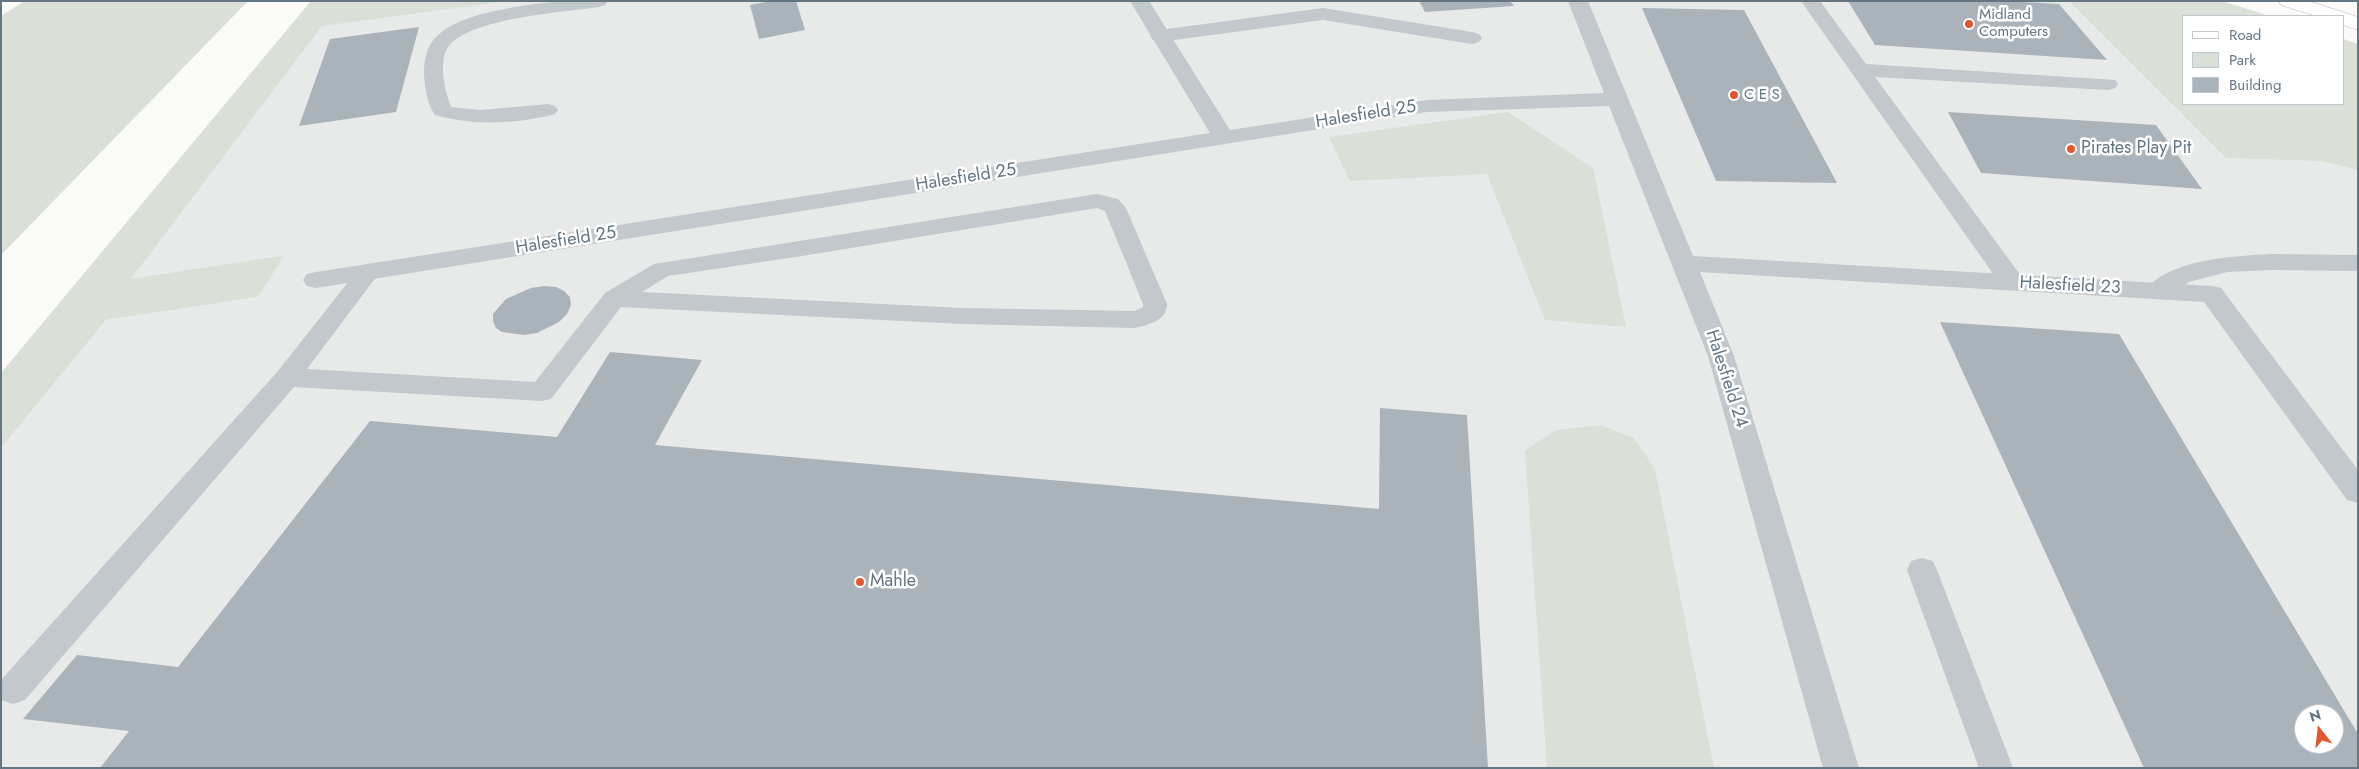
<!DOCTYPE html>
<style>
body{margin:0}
#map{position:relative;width:2359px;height:769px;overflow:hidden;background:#fafaf8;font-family:Jost,sans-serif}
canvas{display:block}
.frame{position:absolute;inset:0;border:2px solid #657683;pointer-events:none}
.legend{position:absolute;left:2182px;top:15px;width:162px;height:90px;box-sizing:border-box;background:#fff;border:1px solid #c1c8cd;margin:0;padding:6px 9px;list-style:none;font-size:15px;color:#657683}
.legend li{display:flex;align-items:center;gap:10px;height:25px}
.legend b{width:25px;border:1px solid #c1c8cd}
.north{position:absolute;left:2294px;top:704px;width:50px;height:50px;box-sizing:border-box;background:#fff;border:1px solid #c1c8cd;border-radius:50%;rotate:344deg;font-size:14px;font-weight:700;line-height:20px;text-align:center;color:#657683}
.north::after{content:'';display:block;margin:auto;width:18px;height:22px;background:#e4572e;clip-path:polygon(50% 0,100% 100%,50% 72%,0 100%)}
</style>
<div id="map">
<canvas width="2359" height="769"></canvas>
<div class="frame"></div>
<ul class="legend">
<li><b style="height:6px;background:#fff"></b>Road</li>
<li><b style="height:14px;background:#dadfd7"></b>Park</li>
<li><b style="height:14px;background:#aab3b9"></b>Building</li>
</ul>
<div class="north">N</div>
</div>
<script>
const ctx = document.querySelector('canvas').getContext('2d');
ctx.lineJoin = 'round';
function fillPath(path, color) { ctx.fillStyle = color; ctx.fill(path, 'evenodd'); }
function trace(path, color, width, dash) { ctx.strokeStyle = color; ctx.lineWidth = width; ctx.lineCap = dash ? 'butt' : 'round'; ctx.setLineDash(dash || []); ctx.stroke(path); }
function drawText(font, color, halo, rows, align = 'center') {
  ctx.font = font + ' Jost,sans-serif'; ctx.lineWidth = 5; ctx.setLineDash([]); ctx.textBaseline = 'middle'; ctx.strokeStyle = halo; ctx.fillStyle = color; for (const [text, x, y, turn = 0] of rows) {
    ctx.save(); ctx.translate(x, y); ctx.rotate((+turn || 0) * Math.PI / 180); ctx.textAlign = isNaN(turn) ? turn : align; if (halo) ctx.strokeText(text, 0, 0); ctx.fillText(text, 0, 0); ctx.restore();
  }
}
const built = new Path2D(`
 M 343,1 L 2222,1 L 2269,16 L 2183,16 L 2183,104 L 2343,104 L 2343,39 L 2358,44 L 2358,768 L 1,768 L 1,448 L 106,320 L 258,297 L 285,255 L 130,280 L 322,25 ZM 2304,714 L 2334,714 L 2334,744 L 2304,744 Z`);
const green = new Path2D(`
 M 25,1 L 248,1 L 1,255 L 1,16 Z
 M 311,1 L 507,1 L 322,26 L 131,279 L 285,255 L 258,297 L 106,320 L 1,448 L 1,373 Z
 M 2069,1 L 2222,1 L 2269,16 L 2183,16 L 2183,104 L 2343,104 L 2343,39 L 2358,44 L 2358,170 L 2322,161 L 2226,158 Z
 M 1508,112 L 1593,168 L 1626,327 L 1545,320 L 1487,174 L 1350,181 L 1329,137 Z
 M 1601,425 L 1634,438 L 1655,469 L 1714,768 L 1547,768 L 1525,451 L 1556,430 Z`);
const building = new Path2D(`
 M 771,1 L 796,1 L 805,30 L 759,39 L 750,5 Z
 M 1419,1 L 1510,1 L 1514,6 L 1425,12 Z
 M 1848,1 L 2006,1 L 2059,4 L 2107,60 L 1875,45 Z
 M 1642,8 L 1744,10 L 1837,183 L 1716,181 Z
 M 419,27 L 396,112 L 299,126 L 330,39 Z
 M 1948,112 L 2156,125 L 2202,189 L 1981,173 Z
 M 544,286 L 556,287 L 564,291 L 570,297 L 571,305 L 567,314 L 559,322 L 537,333 L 524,335 L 502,332 L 496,328 L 493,321 L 493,314 L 506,299 L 531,288 Z
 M 1940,322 L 2119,334 L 2358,734 L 2358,768 L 2144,768 ZM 2304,714 L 2334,714 L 2334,744 L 2304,744 Z
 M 610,352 L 702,360 L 655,445 L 1379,509 L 1380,408 L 1467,415 L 1488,768 L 100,768 L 129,731 L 23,719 L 77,655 L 178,667 L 370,421 L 557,437 Z`);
const lane = new Path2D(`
 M 557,1 L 608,1 L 605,5 L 599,7 C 565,12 469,18 448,47 C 438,62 445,91 451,107 L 481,110 L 548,104 L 555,106 L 558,110 L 555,114 C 517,124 473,126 435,115 C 427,104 425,88 424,75 C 424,64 425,52 432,42 C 453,12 523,6 557,1 Z
 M 1801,1 L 1820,1 L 1866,64 L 2115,80 L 2118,84 L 2115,88 L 2108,90 L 1875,77 L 2021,276 L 2024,282 L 2021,288 L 2012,290 L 2003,288 Z
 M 1323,8 L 1472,32 L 1479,34 L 1482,38 L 1479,42 L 1472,44 L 1323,20 L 1160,42 L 1153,40 L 1150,36 L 1153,32 L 1160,30 Z
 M 1097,194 L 1118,199 L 1126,208 L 1167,304 C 1167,321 1148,325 1134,328 L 962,324 L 621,307 L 551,399 L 542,401 L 294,387 L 25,700 L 13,704 L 1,700 L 1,680 L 278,371 L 360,267 L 368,264 L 376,267 L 380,272 L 307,369 L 535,382 L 605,293 L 654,264 ZM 1097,208 L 1105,211 L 1143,304 L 1143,307 L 1135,311 L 962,308 L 642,292 L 668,276 L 802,256 Z
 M 2271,254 L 2358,255 L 2358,271 L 2271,270 L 2227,272 L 2189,282 L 2167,297 L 2158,299 L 2149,297 L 2146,291 C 2166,259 2237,256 2271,254 Z
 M 1922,558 L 1933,561 L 1937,570 L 2013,768 L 1979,768 L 1907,570 L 1911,561 Z`);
const street = new Path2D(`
 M 1130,1 L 1149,1 L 1230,130 L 1427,100 L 1604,93 L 1568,1 L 1588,1 L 1693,256 L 2212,286 L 2221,288 L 2358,470 L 2358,503 L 2347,500 L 2204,302 L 1700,272 L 1734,356 L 1859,768 L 1823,768 L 1708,356 L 1609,106 L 1427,112 L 316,288 L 307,286 L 303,280 L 307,274 L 316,272 L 1210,133 Z`);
const secondary = new Path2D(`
 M 2279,1 L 2308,1 L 2358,17 L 2358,30 L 2343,25 L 2343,16 L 2316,16 L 2281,5 Z`);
const markers = [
 [1969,24,5,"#e4572e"],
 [1734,95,5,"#e4572e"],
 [2071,149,5,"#e4572e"],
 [860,582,5,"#e4572e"]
];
const farPoinames = [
 ["Midland",1979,15],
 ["Computers",1979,32],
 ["C E S",1744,95]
];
const streetNames = [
 ["Halesfield 25",1366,115,-9],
 ["Halesfield 25",966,178,-9],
 ["Halesfield 25",566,241,-9],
 ["Halesfield 23",2070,286,3],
 ["Halesfield 24",1726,379,72]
];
const poiNames = [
 ["Pirates Play Pit",2081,149],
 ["Mahle",870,582]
];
fillPath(built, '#e8e9e9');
fillPath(green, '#dadfd7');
fillPath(building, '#aab3b9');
trace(secondary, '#b3babf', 1);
fillPath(lane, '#c3c8cc');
fillPath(street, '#c3c8cc');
fillPath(secondary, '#fff');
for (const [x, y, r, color] of markers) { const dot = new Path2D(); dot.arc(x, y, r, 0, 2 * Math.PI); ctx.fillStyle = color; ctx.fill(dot); trace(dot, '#fff', 2); }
drawText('15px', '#657683', '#fff', farPoinames, 'left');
drawText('18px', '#657683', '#fff', streetNames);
drawText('18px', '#657683', '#fff', poiNames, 'left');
</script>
